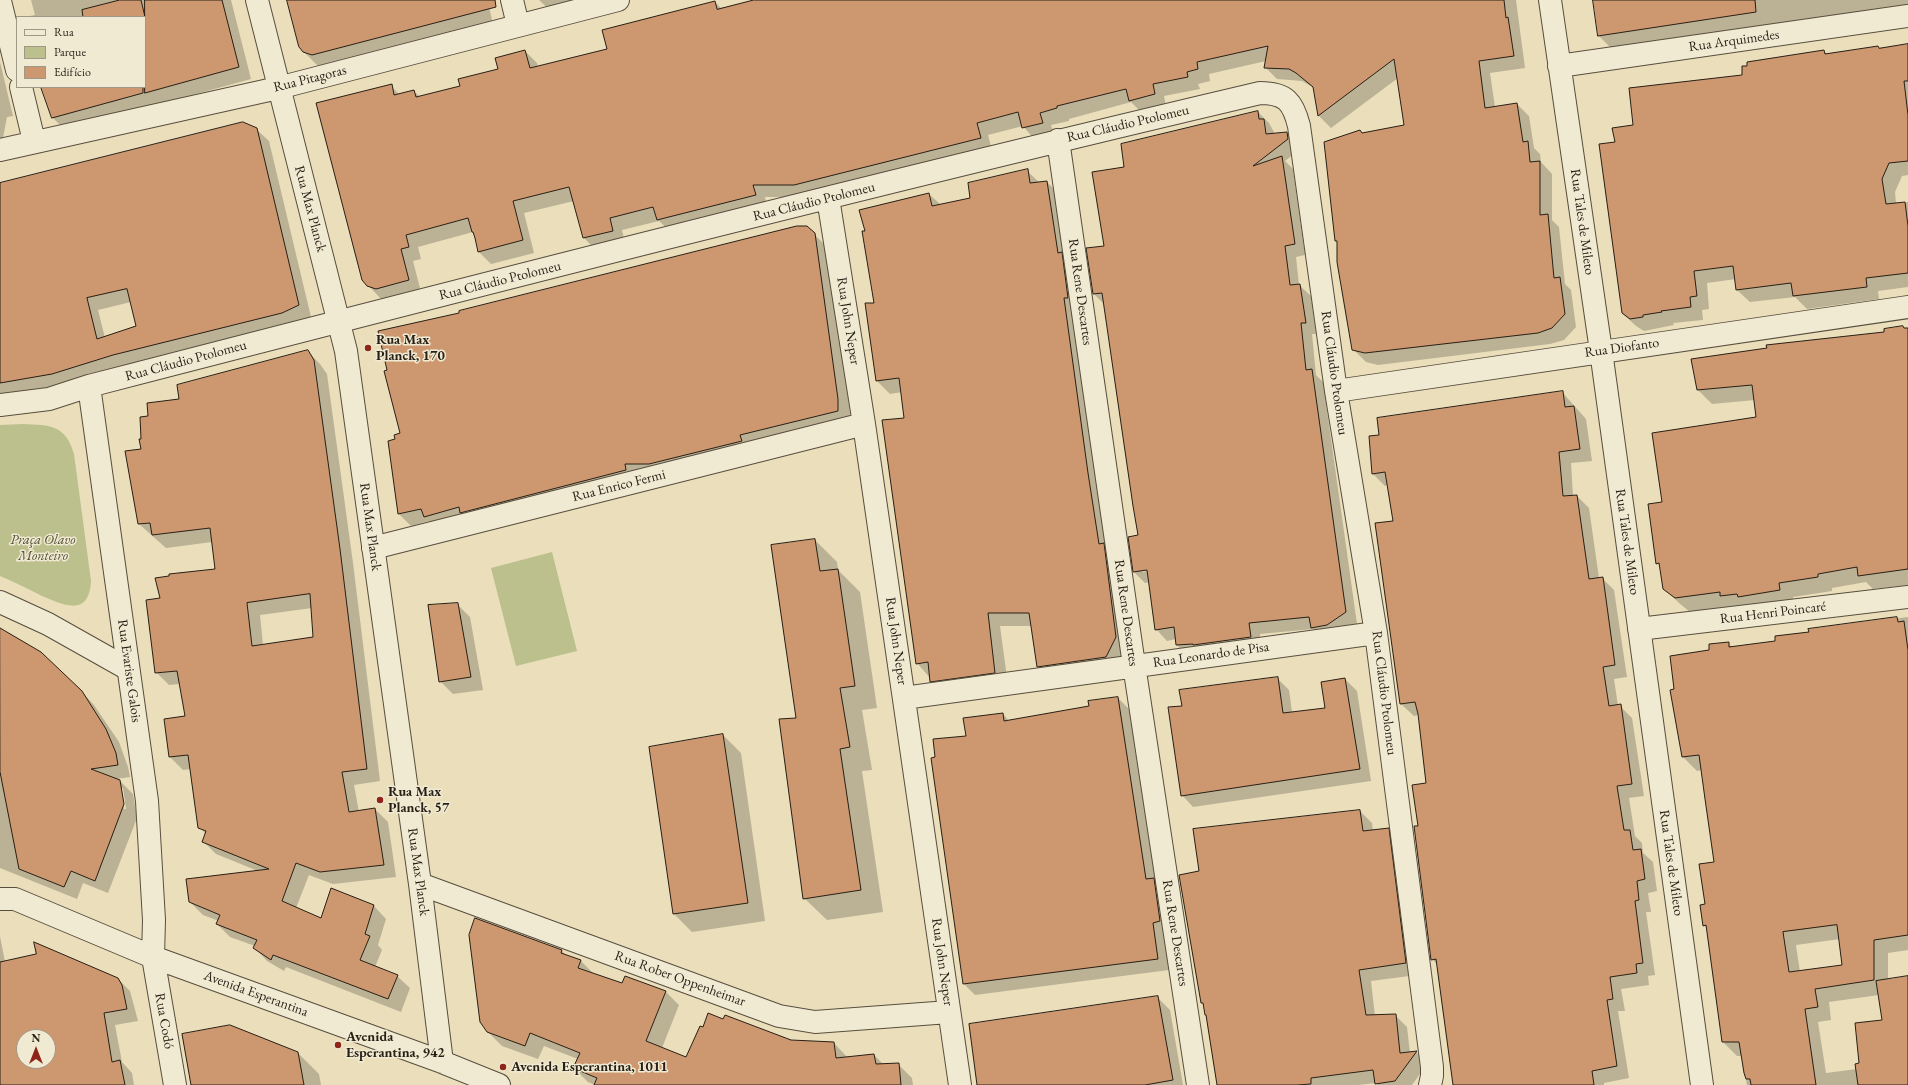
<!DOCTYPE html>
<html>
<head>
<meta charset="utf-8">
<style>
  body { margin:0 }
  #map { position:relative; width:1908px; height:1085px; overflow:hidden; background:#eadebb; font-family:"EB Garamond",serif }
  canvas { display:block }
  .legend { position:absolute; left:16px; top:16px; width:130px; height:72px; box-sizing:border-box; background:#f1ead3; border:1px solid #a09887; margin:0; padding:5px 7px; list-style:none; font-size:12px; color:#271e14 }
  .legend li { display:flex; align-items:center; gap:8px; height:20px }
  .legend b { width:20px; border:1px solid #a09887 }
  .north { position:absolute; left:16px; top:1029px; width:40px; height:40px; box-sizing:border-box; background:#f1ead3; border:1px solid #a09887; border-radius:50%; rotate:0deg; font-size:11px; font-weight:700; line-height:16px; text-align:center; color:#271e14 }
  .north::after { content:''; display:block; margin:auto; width:14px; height:18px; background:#8f2418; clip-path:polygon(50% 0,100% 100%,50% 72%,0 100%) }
</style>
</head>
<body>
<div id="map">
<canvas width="1908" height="1085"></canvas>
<ul class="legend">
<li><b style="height:5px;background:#f1ead3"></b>Rua</li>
<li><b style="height:11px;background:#bcc08c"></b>Parque</li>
<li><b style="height:11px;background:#cd9870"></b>Edifício</li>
</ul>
<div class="north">N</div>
</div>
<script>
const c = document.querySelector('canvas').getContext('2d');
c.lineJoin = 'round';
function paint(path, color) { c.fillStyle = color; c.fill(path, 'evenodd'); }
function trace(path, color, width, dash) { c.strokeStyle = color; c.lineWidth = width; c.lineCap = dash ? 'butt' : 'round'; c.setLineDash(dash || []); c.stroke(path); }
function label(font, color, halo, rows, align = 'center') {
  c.font = font + ' "EB Garamond",serif'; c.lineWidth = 3; c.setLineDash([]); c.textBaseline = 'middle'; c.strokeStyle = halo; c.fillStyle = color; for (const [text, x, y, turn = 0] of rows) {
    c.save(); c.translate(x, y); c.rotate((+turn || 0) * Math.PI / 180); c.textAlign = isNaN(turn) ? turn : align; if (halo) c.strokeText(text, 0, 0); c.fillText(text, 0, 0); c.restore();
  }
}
const green = new Path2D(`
  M 23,424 C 50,425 66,425 74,454 L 91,581 C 89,618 63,605 40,595 C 27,588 14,582 0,576 L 0,425 Z
  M 552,552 L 577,651 L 516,666 L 491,568 Z`);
const shadow = new Path2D(`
  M 31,0 L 231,0 L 251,79 L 65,130 L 53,118 L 42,87 L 145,87 L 145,17 L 25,17 L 35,15 Z
  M 289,0 L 482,0 L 489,6 L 493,25 L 330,68 L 317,65 L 303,51 Z
  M 539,0 L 605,0 L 553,13 Z
  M 758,0 L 1516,0 L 1525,68 L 1490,73 L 1495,107 L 1517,104 L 1529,116 L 1534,148 L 1540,154 L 1541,162 L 1552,174 L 1552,220 L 1559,227 L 1565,284 L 1571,290 L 1576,327 L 1564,340 L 1550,344 L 1378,365 L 1366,362 L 1353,349 L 1360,131 L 1363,134 L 1405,126 L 1398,78 L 1331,128 L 1319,116 L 1314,88 L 1302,81 L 1277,79 L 1265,67 L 1266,61 L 1209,74 L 1210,81 L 1198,84 L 1200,89 L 1164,96 L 1166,106 L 1142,113 L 1131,102 L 1069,119 L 1069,121 L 1051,125 L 1054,135 L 1035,140 L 1023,126 L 988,135 L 992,150 L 807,197 L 765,197 L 767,207 L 670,231 L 659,221 L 622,230 L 625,243 L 596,250 L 584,238 L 574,201 L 524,213 L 534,253 L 491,264 L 479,252 L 473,232 L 418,247 L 421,259 L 413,261 L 421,292 L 389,300 L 380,298 L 368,285 L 391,86 L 400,95 L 414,91 L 420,97 L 461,87 L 499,70 L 525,51 L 537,63 L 538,67 L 608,49 L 715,2 L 722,9 Z
  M 1602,0 L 1908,0 L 1908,7 L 1611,48 L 1599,36 Z
  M 1908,45 L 1908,175 L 1902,176 L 1895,192 L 1896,204 L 1908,202 L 1908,287 L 1878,291 L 1879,299 L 1807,309 L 1795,297 L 1750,302 L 1737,290 L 1736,279 L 1707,283 L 1709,309 L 1702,310 L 1703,320 L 1673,323 L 1674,325 L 1644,331 L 1636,326 L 1622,313 L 1616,143 L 1634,126 L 1744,76 L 1824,51 L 1827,54 L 1878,47 L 1880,48 Z
  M 0,62 L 13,116 L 7,117 L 3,138 L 5,146 L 0,147 Z
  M 1258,112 L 1269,123 L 1275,134 L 1287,133 L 1298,144 L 1299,150 L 1285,161 L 1293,169 L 1305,255 L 1296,257 L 1299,285 L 1311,296 L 1316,334 L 1312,334 L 1316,375 L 1323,382 L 1357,624 L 1339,636 L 1323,639 L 1313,629 L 1260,634 L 1261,648 L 1188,656 L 1177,645 L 1176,639 L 1167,641 L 1156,629 L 1150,582 L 1145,583 L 1134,572 L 1139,535 L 1105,305 L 1094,294 L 1126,168 ZM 1142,570 L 1152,570 L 1142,572 Z
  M 256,129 L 269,141 L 311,317 L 294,325 L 64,385 L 0,396 L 0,184 ZM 131,302 L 137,327 L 105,338 L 98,310 Z
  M 1027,171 L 1040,183 L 1047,182 L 1060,195 L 1128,651 L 1118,669 L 1051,680 L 1038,667 L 1032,626 L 1000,626 L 1008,685 L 944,694 L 917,663 L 905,419 L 902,392 L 890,394 L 877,381 L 875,304 L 866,232 L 929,194 L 941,205 L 971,199 Z
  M 814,234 L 826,246 L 850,412 L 849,423 L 436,528 L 429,521 L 411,526 L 399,514 L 389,441 L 396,440 Z
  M 1908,329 L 1908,585 L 1873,589 L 1866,582 L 1832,588 L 1832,591 L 1793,597 L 1794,604 L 1736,610 L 1732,606 L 1690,612 L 1679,603 L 1664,588 L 1661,567 L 1657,563 L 1663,503 L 1757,418 L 1755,400 L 1712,404 L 1698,390 L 1692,360 Z
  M 307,351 L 320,364 L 327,374 L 353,563 L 380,781 L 354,785 L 359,812 L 375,809 L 388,822 L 396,877 L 333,884 L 309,875 L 296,908 L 321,919 L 374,906 L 386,919 L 378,945 L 382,950 L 375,967 L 397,976 L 410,988 L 401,1012 L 286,967 L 284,971 L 267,961 L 255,948 L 255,946 L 230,937 L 217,924 L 219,921 L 203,915 L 190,902 L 258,871 L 216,854 L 203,841 L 206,834 L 199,827 L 191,769 L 183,770 L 170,757 L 165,720 L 186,717 L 180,684 L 169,685 L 156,672 L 161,599 L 216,570 L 212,542 L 166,548 L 139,524 L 143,440 L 149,417 L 180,400 ZM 312,608 L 314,638 L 263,645 L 260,615 Z
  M 1562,392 L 1586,419 L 1592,461 L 1571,463 L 1573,496 L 1577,496 L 1589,508 L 1599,578 L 1602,578 L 1614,590 L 1627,677 L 1614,679 L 1618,706 L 1620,706 L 1632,718 L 1644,796 L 1629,798 L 1635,836 L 1642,843 L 1643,853 L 1653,862 L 1657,891 L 1648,893 L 1651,912 L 1646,912 L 1655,975 L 1648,976 L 1649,985 L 1621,989 L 1625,1011 L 1618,1011 L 1629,1078 L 1604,1083 L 1604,1085 L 1455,1085 L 1438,965 L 1432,959 L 1419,827 L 1427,784 L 1419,715 L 1414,716 L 1401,704 L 1394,522 L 1388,485 L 1385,486 L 1373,474 L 1380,436 Z
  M 815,540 L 837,562 L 838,570 L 860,592 L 877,708 L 862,710 L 872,770 L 862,771 L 883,912 L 827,920 L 804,898 L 797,719 Z
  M 457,604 L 470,617 L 483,690 L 453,694 L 440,681 Z
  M 1908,617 L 1908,950 L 1888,953 L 1888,980 L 1908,977 L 1908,1085 L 1747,1085 L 1742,1056 L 1737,1056 L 1723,1042 L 1707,929 L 1704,925 L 1715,863 L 1702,770 L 1697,771 L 1683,757 L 1671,691 L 1675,690 L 1711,650 L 1728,643 L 1733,648 L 1777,642 L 1850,624 ZM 1840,939 L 1844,966 L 1800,972 L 1796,945 ZM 1879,995 L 1883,1021 L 1860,1064 L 1857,1069 L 1826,1073 L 1818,1022 L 1831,1020 L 1829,1002 Z
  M 0,629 L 81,691 L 94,705 L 119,742 L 128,767 L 130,777 L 116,779 L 120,781 L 133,794 L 137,818 L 108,893 L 83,883 L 77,899 L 0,868 ZM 121,788 L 123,788 L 126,809 L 124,809 Z
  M 1277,678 L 1289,690 L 1292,712 L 1326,709 L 1345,679 L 1357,691 L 1371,781 L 1193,807 L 1182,795 L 1183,707 Z
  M 1118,698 L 1129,709 L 1169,970 L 975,995 L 964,984 L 932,759 L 936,758 L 1003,714 L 1009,721 L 1090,707 Z
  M 723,735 L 741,753 L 765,921 L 692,932 L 674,914 L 650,747 Z
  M 1360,811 L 1372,823 L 1373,831 L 1388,829 L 1400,841 L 1417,975 L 1371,981 L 1375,1016 L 1395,1015 L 1407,1027 L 1410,1053 L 1416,1052 L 1428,1063 L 1412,1085 L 1378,1085 L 1376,1083 L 1358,1085 L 1219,1085 L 1204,1005 L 1202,1002 L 1200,872 Z
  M 476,919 L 562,951 L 568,957 L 581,961 L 594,974 L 622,984 L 665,991 L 679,1005 L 662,1048 L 687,1058 L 703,1028 L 723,1021 L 790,1041 L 834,1043 L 848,1058 L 874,1055 L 884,1065 L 898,1064 L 912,1078 L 913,1085 L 595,1085 L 588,1082 L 574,1068 L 578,1059 L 544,1046 L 538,1059 L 502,1046 L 488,1032 Z
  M 0,936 L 5,962 L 118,979 L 130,991 L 138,1021 L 115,1025 L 122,1062 L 132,1073 L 134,1085 L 0,1085 ZM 24,1037 L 48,1037 L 48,1061 L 24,1061 Z
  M 1157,997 L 1170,1010 L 1183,1085 L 978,1085 Z
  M 298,1053 L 319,1074 L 321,1085 L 192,1085 Z`);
const building = new Path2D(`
  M 120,0 L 141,0 L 145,17 L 83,17 L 82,10 Z
  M 145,0 L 222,0 L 239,67 L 145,93 Z
  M 287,0 L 495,0 L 496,7 L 312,55 L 303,52 L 299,47 Z
  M 754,0 L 1504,0 L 1506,18 L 1508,17 L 1514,56 L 1479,61 L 1485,108 L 1517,103 L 1523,142 L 1528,141 L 1530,162 L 1540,161 L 1540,215 L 1548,214 L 1554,278 L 1560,277 L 1565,314 L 1552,328 L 1538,333 L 1365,353 L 1352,350 L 1337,262 L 1337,241 L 1335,241 L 1324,142 L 1360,130 L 1362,133 L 1404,125 L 1394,59 L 1318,116 L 1313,87 L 1296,73 L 1289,69 L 1264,68 L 1268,46 L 1197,62 L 1198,69 L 1187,72 L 1188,77 L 1153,84 L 1155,94 L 1129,101 L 1126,89 L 1057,106 L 1057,108 L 1040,113 L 1043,123 L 1022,128 L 1018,112 L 977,123 L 981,138 L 794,185 L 753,185 L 756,195 L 657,220 L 653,207 L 610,218 L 613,231 L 583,238 L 569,187 L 513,201 L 523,240 L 478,252 L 475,238 L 473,232 L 472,232 L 468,218 L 406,235 L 409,247 L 401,249 L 409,280 L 376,289 L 367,286 L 362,280 L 316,103 L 392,84 L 394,95 L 414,90 L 416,97 L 460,86 L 458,79 L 498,69 L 495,58 L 525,50 L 530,68 L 607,49 L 602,30 L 715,1 L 717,9 Z
  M 1593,0 L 1755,0 L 1756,12 L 1598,36 Z
  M 1908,44 L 1908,81 L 1904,81 L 1908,115 L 1908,161 L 1889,163 L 1882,179 L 1886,204 L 1905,202 L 1908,226 L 1908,273 L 1866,278 L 1867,287 L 1793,296 L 1791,283 L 1736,290 L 1733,266 L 1694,271 L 1697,296 L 1690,297 L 1691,307 L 1661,311 L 1662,312 L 1643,315 L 1643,317 L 1630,319 L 1622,313 L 1599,144 L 1615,142 L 1612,128 L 1633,125 L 1629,88 L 1742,75 L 1742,66 L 1747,66 L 1747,62 L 1824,50 L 1825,54 L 1878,46 L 1879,48 Z
  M 41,87 L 143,87 L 143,93 L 52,118 Z
  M 1258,111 L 1259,119 L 1264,119 L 1266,134 L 1287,132 L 1288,139 L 1253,166 L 1282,156 L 1295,244 L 1285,246 L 1290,285 L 1300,284 L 1306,323 L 1301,323 L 1306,370 L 1312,369 L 1346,612 L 1327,625 L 1311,628 L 1309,617 L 1249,623 L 1251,637 L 1193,645 L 1193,644 L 1176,645 L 1174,627 L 1155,630 L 1147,570 L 1133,572 L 1128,537 L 1138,535 L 1133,506 L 1102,293 L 1093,294 L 1086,248 L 1104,246 L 1092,172 L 1124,167 L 1121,144 Z
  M 243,122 L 257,128 L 299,305 L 282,313 L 113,355 L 52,374 L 0,383 L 0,183 ZM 127,289 L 136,326 L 97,339 L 87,298 Z
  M 1028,169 L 1030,183 L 1047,181 L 1058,253 L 1062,252 L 1068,298 L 1064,298 L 1088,473 L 1099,544 L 1104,543 L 1116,637 L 1106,657 L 1037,667 L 1029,613 L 988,613 L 995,673 L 930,682 L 928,662 L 916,664 L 882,420 L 904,418 L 899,378 L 876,381 L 865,303 L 874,303 L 862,231 L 865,231 L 859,210 L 929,193 L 932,206 L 970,198 L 968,183 Z
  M 797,226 L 807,226 L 815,233 L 838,399 L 838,411 L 740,435 L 742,441 L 649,464 L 625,464 L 626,470 L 460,513 L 459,507 L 424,517 L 421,509 L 398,514 L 388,441 L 395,439 L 394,435 L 400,433 L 384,371 L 387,370 L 378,331 L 459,313 L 459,311 Z
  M 1903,326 L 1904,328 L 1908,328 L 1908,569 L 1858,576 L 1857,567 L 1818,574 L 1818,577 L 1779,583 L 1780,590 L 1738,597 L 1737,594 L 1720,596 L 1720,592 L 1675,598 L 1663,589 L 1659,563 L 1656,564 L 1648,504 L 1662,502 L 1652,433 L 1756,417 L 1752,385 L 1697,390 L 1691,359 L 1767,348 L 1766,345 L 1884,332 L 1884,329 Z
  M 308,350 L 314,360 L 340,549 L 367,769 L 342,772 L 349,812 L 375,808 L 384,865 L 320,872 L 296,863 L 282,901 L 321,918 L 331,888 L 374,905 L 365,934 L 370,936 L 360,960 L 398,975 L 388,999 L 273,955 L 271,960 L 253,948 L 257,940 L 216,924 L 220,915 L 189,902 L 186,879 L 269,869 L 202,842 L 206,831 L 198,828 L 188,755 L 169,757 L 164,719 L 185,716 L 177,671 L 155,673 L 146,600 L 160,598 L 155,578 L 169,576 L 169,574 L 215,569 L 210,528 L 152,535 L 150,523 L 138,524 L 125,451 L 141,449 L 139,439 L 141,439 L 140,417 L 148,416 L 147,403 L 179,399 L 177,385 ZM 310,594 L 313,637 L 252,646 L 247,603 Z
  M 1563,391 L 1565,407 L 1574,406 L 1580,449 L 1559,452 L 1563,496 L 1577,495 L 1589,579 L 1603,577 L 1615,665 L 1603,667 L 1609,706 L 1621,704 L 1632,784 L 1617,786 L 1624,830 L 1630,830 L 1633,850 L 1641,849 L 1645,879 L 1637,881 L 1639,900 L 1635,901 L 1643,963 L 1636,964 L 1637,973 L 1610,977 L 1613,999 L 1607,1000 L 1617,1066 L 1592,1071 L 1594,1085 L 1453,1085 L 1436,959 L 1431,960 L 1414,826 L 1418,826 L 1412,785 L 1426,783 L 1418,714 L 1415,702 L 1400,704 L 1375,523 L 1393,521 L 1385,472 L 1372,474 L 1369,436 L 1379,435 L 1377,418 Z
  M 815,539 L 820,571 L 838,569 L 855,686 L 840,688 L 850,747 L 840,749 L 861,890 L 803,899 L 779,719 L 796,718 L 771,545 Z
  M 458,603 L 471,677 L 439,682 L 428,605 Z
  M 1897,617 L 1898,622 L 1904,621 L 1908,650 L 1908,935 L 1874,940 L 1874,980 L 1815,989 L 1818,1007 L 1805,1009 L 1816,1085 L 1751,1085 L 1750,1079 L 1746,1079 L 1744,1073 L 1739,1042 L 1722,1042 L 1706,925 L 1703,926 L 1700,905 L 1705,904 L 1699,864 L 1714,862 L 1705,799 L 1699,755 L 1682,757 L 1670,690 L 1674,689 L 1670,656 L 1709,650 L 1709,644 L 1729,642 L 1729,647 L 1775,641 L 1775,636 L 1809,632 L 1808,629 ZM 1837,925 L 1842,965 L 1789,972 L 1783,932 Z
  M 0,628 L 41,652 L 82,691 L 106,729 L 116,753 L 118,765 L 91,769 L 120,780 L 124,804 L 95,881 L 71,871 L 64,887 L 19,869 L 0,772 Z
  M 1278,677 L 1283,713 L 1325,708 L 1321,682 L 1345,678 L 1360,769 L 1181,796 L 1168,707 L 1182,706 L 1179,690 Z
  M 1118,697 L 1146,879 L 1154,878 L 1160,921 L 1153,923 L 1158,959 L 963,984 L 931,758 L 935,757 L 933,739 L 966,736 L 963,718 L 1003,713 L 1004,721 L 1089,706 L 1088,701 Z
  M 723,734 L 748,903 L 673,914 L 649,747 Z
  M 1360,810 L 1363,831 L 1389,828 L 1406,963 L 1359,970 L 1366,1015 L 1396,1014 L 1400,1053 L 1417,1051 L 1395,1081 L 1375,1084 L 1373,1070 L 1311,1078 L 1311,1084 L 1297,1085 L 1217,1085 L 1206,1015 L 1205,1015 L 1203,1003 L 1201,1003 L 1179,875 L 1199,871 L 1193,829 Z
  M 475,918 L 562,950 L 561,953 L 581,960 L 578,968 L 622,983 L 625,976 L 666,991 L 646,1041 L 686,1057 L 700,1026 L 703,1027 L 708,1013 L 723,1019 L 725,1015 L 791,1040 L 834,1042 L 836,1058 L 874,1054 L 876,1064 L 899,1063 L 901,1085 L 594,1085 L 597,1078 L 573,1068 L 580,1053 L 530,1033 L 525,1046 L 487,1032 L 480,1022 L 469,935 Z
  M 34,942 L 118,978 L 122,985 L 127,1009 L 104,1013 L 112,1062 L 120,1060 L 125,1085 L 0,1085 L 0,962 L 36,954 ZM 24,1037 L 48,1037 L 48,1061 L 24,1061 Z
  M 1908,976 L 1908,1085 L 1858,1085 L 1855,1064 L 1859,1063 L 1855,1023 L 1882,1020 L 1876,981 Z
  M 1158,996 L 1173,1080 L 1145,1085 L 977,1085 L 969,1024 Z
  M 230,1025 L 298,1052 L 304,1085 L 191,1085 L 182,1034 Z`);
const minor = new Path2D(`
  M 257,0 L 346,351 L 420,884 L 442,1062
  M 512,0 L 518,25
  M 1550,0 L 1601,351 L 1702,1085
  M 0,1 L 17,70
  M 1559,66 L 1908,16
  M 21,87 L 34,141
  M 1058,140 L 1134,665 L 1198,1085
  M 0,150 L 278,88 L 618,0
  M 828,198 L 864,424 L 960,1085
  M 89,386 L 147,801 L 154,920 L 153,957 L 175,1085
  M 1336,391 L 1908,307
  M 0,405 L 49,399 L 89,386 C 479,285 869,185 1260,93 C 1286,93 1293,102 1299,126 L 1336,391 L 1376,633 L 1432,1067 L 1432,1076 L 1430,1085
  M 373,548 L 864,424
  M 0,602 L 48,624 L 128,669
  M 1639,629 L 1908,597
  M 904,698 L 1376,633
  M 420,884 L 779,1016 L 815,1022 L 949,1012
  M 0,899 L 15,899 L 153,957 L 442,1062 L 499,1085`);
const markers = [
  [368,348,4,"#8f2418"],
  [380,800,4,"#8f2418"],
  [338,1045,4,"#8f2418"],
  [503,1067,4,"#8f2418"]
];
const streetNames = [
  ["Rua Arquimedes",1734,41,-8],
  ["Rua Pitagoras",310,79,-14],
  ["Rua Cláudio Ptolomeu",1128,124,-13],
  ["Rua Cláudio Ptolomeu",814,202,-14],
  ["Rua Max Planck",310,209,75],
  ["Rua Tales de Mileto",1582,222,82],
  ["Rua Cláudio Ptolomeu",500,281,-14],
  ["Rua Rene Descartes",1080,292,82],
  ["Rua John Neper",848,321,81],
  ["Rua Diofanto",1622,348,-8],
  ["Rua Cláudio Ptolomeu",186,361,-15],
  ["Rua Cláudio Ptolomeu",1334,373,82],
  ["Rua Enrico Fermi",619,486,-14],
  ["Rua Max Planck",370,527,82],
  ["Rua Tales de Mileto",1627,542,82],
  ["Rua Rene Descartes",1126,613,82],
  ["Rua Henri Poincaré",1773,613,-7],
  ["Rua John Neper",896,641,82],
  ["Rua Leonardo de Pisa",1211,655,-8],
  ["Rua Evariste Galois",129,671,82],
  ["Rua Cláudio Ptolomeu",1384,693,83],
  ["Rua Tales de Mileto",1671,863,82],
  ["Rua Max Planck",418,872,82],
  ["Rua Rene Descartes",1175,933,81],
  ["Rua John Neper",942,962,82],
  ["Rua Rober Oppenheimar",680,979,20],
  ["Avenida Esperantina",256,994,20],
  ["Rua Codó",164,1021,80]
];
const poiNames = [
  ["Rua Max",376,340],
  ["Planck, 170",376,356],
  ["Rua Max",388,792],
  ["Planck, 57",388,808],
  ["Avenida",346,1037],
  ["Esperantina, 942",346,1053],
  ["Avenida Esperantina, 1011",511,1067]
];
const parkNames = [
  ["Praça Olavo",43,540],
  ["Monteiro",43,556]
];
paint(green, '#bcc08c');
paint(shadow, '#0003');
paint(building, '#cd9870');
trace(building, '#271e14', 1);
trace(minor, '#584e3e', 24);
trace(minor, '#f1ead3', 22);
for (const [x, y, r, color] of markers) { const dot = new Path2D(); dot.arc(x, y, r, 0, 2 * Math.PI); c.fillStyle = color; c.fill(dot); trace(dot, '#f1ead3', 1.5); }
label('14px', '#271e14', '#f1ead3', streetNames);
label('bold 14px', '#271e14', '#f1ead3', poiNames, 'left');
label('italic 14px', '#544f38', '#f1ead3', parkNames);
</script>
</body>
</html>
